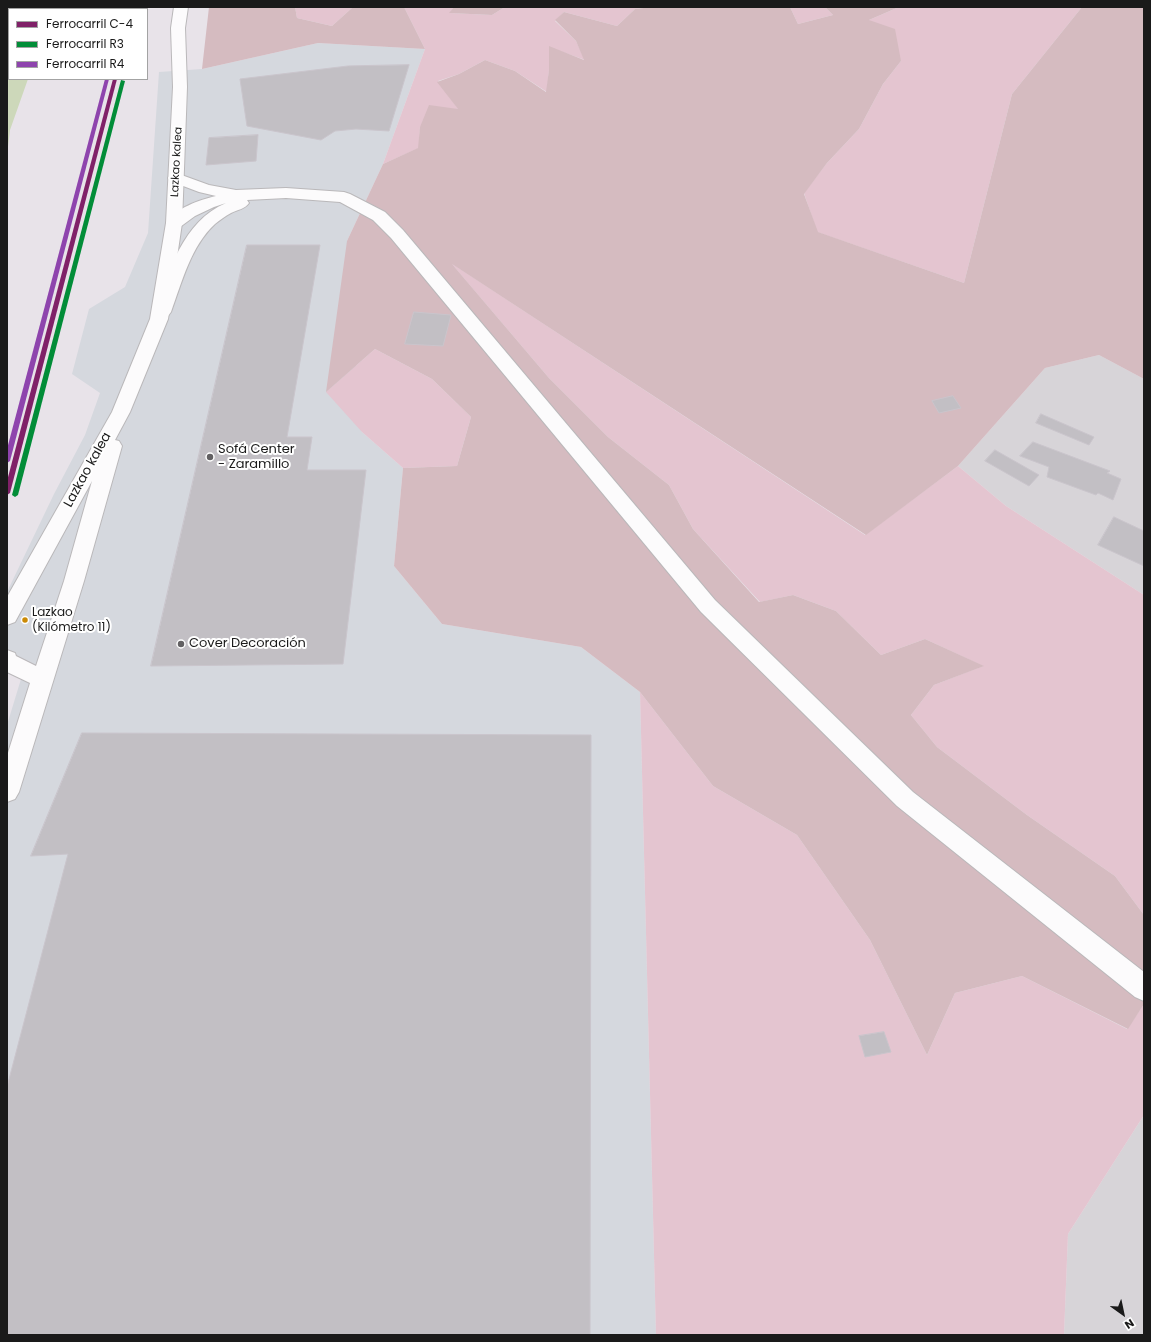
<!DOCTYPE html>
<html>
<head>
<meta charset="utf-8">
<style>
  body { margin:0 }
  #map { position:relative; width:1151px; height:1342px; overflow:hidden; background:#e8e3e9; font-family:Poppins,sans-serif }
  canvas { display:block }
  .frame { position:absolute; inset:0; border:8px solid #1a1a1a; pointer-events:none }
  .legend { position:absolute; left:8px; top:8px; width:140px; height:72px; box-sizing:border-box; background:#fff; border:1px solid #a3a3a3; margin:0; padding:5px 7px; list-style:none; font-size:12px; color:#1a1a1a }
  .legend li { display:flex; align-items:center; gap:8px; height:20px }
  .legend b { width:20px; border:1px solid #a3a3a3 }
  .north { position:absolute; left:1103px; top:1294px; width:40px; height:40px; -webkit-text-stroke:3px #fff; paint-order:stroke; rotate:147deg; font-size:11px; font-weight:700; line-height:16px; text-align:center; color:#1a1a1a }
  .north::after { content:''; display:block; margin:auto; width:14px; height:18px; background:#1a1a1a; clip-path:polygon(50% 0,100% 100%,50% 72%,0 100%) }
</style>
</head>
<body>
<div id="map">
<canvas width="1151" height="1342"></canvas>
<div class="frame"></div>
<ul class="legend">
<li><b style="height:5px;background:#802168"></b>Ferrocarril C-4</li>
<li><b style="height:5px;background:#028d38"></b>Ferrocarril R3</li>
<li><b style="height:5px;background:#8e44ad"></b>Ferrocarril R4</li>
</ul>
<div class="north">N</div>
</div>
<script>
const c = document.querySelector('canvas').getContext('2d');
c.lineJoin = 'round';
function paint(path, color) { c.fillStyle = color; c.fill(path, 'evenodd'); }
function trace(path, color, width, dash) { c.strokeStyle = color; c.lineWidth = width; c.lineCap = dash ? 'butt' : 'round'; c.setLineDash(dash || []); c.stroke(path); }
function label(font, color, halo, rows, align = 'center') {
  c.font = font + ' Poppins,sans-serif'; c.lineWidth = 4; c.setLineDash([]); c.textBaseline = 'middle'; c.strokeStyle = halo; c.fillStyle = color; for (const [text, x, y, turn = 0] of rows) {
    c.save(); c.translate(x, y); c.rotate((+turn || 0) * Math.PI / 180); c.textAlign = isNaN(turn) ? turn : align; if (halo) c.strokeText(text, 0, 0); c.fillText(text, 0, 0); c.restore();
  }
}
const residential = new Path2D(`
  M 1099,355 L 1144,379 L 1144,595 L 1006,506 L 958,466 L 1045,368 Z
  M 1144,1115 L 1144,1335 L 1064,1335 L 1068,1234 Z`);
const industrial = new Path2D(`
  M 318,43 L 425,49 L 383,164 L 347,241 L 362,432 L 403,468 L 394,566 L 442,624 L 581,647 L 640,692 L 656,1335 L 7,1335 L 7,725 L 21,679 L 7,670 L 7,592 L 54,494 L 85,435 L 100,393 L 72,374 L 89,309 L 125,287 L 148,233 L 159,72 L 202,69 Z`);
const grass = new Path2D(`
  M 295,7 L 353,7 L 332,26 L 297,18 Z
  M 404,7 L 454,7 L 450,13 L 492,15 L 505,7 L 652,7 L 635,9 L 617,26 L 564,12 L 555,21 L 576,41 L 585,60 L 549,47 L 549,70 L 547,92 L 515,71 L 485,60 L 459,74 L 438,81 L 459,110 L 420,127 L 419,148 L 383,164 L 425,49 Z
  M 790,7 L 825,7 L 833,15 L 798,24 Z
  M 899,7 L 1082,7 L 1012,94 L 964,283 L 817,232 L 804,193 L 827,163 L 859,129 L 883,84 L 901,61 L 869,20 Z
  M 451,263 L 865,535 L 958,466 L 1006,506 L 1144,595 L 1144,915 L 1115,876 L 1027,815 L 937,747 L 911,715 L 934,685 L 983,666 L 925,639 L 881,655 L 836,611 L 793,595 L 760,602 L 693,529 L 669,485 L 608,437 L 549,378 Z
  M 375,349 L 432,379 L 471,417 L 457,466 L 403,468 L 362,432 L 326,392 Z
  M 640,692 L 713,786 L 797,835 L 870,940 L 927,1055 L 955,993 L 1022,976 L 1127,1029 L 1144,1004 L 1144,1115 L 1068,1234 L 1064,1335 L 656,1335 Z`);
const forest = new Path2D(`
  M 209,7 L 295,7 L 297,18 L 332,26 L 353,7 L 404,7 L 425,49 L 318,43 L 202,69 Z
  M 454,7 L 505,7 L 492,15 L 449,13 Z
  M 652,7 L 790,7 L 798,24 L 833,15 L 825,7 L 899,7 L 869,20 L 895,29 L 901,61 L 883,84 L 859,129 L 827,163 L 804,194 L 818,232 L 964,283 L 1012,94 L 1082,7 L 1144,7 L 1144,379 L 1099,355 L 1045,368 L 958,466 L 866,535 L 452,264 L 549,378 L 608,437 L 669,485 L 693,529 L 759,602 L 793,595 L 836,611 L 881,655 L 925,639 L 984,666 L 934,685 L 911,715 L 937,747 L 1027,815 L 1115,876 L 1144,915 L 1144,1004 L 1128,1029 L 1022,976 L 955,993 L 927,1055 L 870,940 L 797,835 L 713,786 L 640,692 L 581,647 L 442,624 L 394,566 L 403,468 L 457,466 L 471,417 L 432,379 L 375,349 L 326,392 L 347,241 L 383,164 L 418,148 L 420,127 L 429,105 L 458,109 L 437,82 L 459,74 L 485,60 L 515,71 L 546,92 L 549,70 L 549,46 L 584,60 L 576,41 L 555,20 L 564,12 L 617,26 L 635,9 Z`);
const water = new Path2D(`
  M 7,7 L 11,7 L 12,9 L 9,9 L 9,79 L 28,79 L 10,130 L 7,155 Z`);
const building = new Path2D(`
  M 409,65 L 389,131 L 356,129 L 335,131 L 321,140 L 247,126 L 240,79 L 348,66 Z
  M 258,135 L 256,161 L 206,165 L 209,138 Z
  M 247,245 L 320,245 L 287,437 L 312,437 L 307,470 L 366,470 L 343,664 L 151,666 Z
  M 414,312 L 451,315 L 443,346 L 405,344 Z
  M 953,396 L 961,408 L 939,413 L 932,401 Z
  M 1041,414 L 1094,437 L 1089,445 L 1036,423 Z
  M 1033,442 L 1110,471 L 1107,473 L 1121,479 L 1113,500 L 1098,493 L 1096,495 L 1047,477 L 1049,467 L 1020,456 Z
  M 995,450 L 1039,475 L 1029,486 L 985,461 Z
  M 1114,517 L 1144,531 L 1144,566 L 1098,545 Z
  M 82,733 L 591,735 L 590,1335 L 7,1335 L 7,1087 L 68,854 L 31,856 Z
  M 884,1032 L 891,1052 L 865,1057 L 859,1036 Z`);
const minor = new Path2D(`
  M 176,173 L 209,185 L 236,190 L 286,188 L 344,192 L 350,194 L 385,212 L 403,230 L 715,600 L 913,792 L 1144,972 L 1144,1001 L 1135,997 L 897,806 L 701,612 L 391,238 L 373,220 L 340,202 L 286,198 L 247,200 L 249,203 C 245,209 237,210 231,213 C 225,216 220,220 215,224 C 191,246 182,282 171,312 L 168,316 L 162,318 L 156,316 L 153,312 C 169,272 183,221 226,203 L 214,207 L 195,216 L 180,227 L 174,228 L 168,227 L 166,223 C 176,208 199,200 216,196 L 199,192 L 170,181 L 168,178 L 170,175 Z`);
const tertiary = new Path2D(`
  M 174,7 L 188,7 L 185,28 L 187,87 L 182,223 L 168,319 L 130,412 L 115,440 L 119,441 L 122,446 L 84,581 L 19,792 L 15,799 L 7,802 L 7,756 L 30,683 L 7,672 L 7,650 L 15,653 L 16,656 L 36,666 L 64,581 L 92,481 L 15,622 L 7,625 L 7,597 L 112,412 L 150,319 L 166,223 L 173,87 L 171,28 Z`);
const rail1 = new Path2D(`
  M 113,79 L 117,79 L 10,493 L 7,495 L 7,481 Z`);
const rail2 = new Path2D(`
  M 121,80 L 125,81 L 18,495 L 15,497 L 12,495 Z`);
const rail3 = new Path2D(`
  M 105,79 L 109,79 L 10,461 L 7,463 L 7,449 Z`);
const markers = [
  [210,457,4,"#626062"],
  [25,620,3.5,"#cb8a05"],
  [181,644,4,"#626062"]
];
const farStreetnames = [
  ["Lazkao kalea",177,162,-87]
];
const busNames = [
  ["Lazkao",32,613],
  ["(Kilómetro 11)",32,628]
];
const poiNames = [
  ["Sofá Center",218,450],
  ["- Zaramillo",218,465],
  ["Cover Decoración",189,644]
];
const streetNames = [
  ["Lazkao kalea",88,470,-61]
];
paint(residential, '#d7d4d8');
paint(industrial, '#d5d8de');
paint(grass, '#e4c5d0');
paint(forest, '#d5bbc0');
paint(water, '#cdd8ba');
paint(building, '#c2bfc4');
trace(building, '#cac5cc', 1);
trace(minor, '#bab8ba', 2);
trace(tertiary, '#bab8ba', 2);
paint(minor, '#fcfbfc');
paint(tertiary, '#fcfbfc');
paint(rail1, '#802168');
paint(rail2, '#028d38');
paint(rail3, '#8e44ad');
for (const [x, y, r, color] of markers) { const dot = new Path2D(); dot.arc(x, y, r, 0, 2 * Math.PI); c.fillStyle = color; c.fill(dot); trace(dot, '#fff', 1.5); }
label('11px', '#1a1a1a', '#fff', farStreetnames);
label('12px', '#1a1a1a', '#fff', busNames, 'left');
label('13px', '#1a1a1a', '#fff', poiNames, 'left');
label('13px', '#1a1a1a', '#fff', streetNames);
</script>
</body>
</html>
